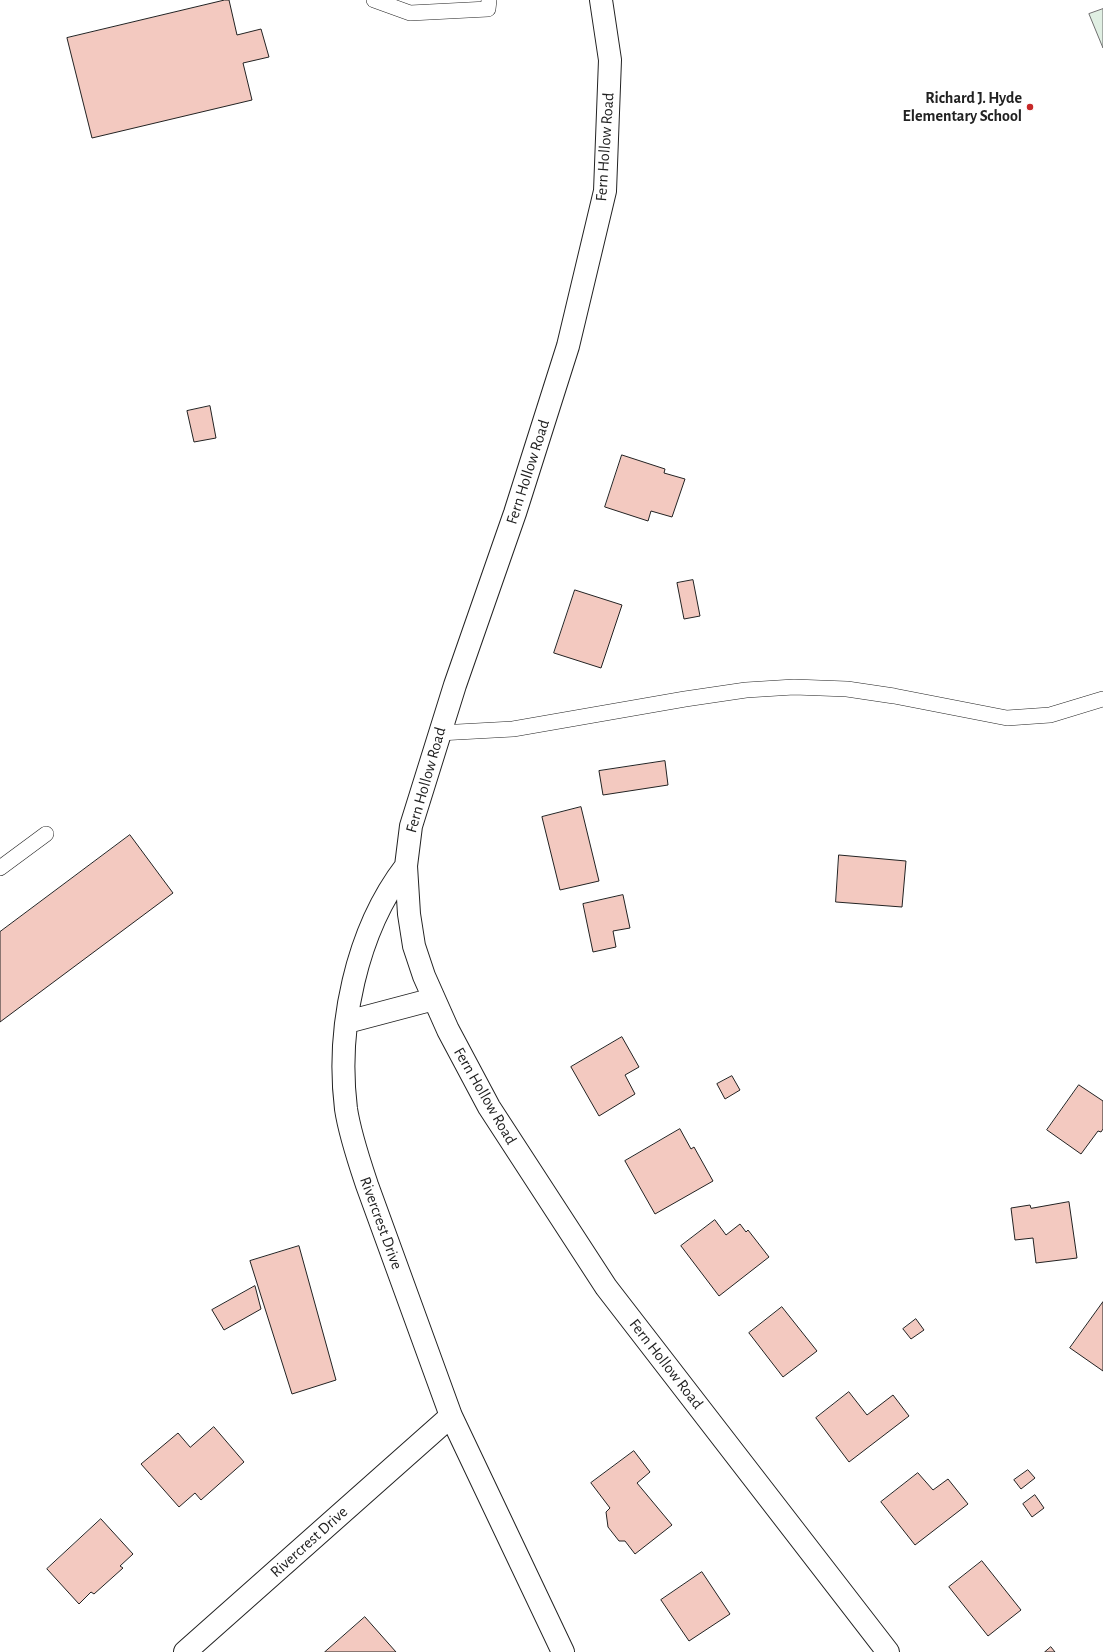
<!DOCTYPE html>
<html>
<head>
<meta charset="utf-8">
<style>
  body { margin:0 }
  canvas { display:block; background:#fff }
</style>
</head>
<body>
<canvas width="1103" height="1652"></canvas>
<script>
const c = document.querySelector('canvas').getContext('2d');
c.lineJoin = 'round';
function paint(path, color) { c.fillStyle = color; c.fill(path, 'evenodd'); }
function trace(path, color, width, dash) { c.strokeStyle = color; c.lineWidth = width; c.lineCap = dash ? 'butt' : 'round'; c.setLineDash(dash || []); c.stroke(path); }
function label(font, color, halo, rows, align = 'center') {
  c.font = font + ' "Alegreya Sans",sans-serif'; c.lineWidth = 3; c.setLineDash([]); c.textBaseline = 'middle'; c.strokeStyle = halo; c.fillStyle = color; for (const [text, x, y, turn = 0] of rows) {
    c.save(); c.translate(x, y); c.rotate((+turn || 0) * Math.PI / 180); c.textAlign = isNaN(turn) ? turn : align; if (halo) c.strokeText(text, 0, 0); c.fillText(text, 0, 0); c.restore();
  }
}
const green = new Path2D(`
  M 1103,9 L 1103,48 L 1089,14 Z`);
const building = new Path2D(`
  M 225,0 L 229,0 L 237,35 L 261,29 L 269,57 L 243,63 L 252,100 L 92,138 L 67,38 Z
  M 210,406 L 216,438 L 194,442 L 187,411 Z
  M 622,455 L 665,469 L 664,473 L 685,479 L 672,517 L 651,511 L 648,521 L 605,507 Z
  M 693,580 L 700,616 L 684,619 L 677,583 Z
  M 575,590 L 622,605 L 601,668 L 554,653 Z
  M 665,761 L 668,785 L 603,795 L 599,771 Z
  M 581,807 L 599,881 L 560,890 L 542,817 Z
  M 130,835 L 173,893 L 0,1022 L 0,932 Z
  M 839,855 L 906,861 L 902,907 L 836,902 Z
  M 623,895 L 630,928 L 613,931 L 616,947 L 593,952 L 583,904 Z
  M 622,1037 L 639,1067 L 625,1075 L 635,1094 L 599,1116 L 571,1067 Z
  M 732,1076 L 740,1090 L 725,1099 L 717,1084 Z
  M 1079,1085 L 1103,1101 L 1103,1129 L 1101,1132 L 1098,1131 L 1081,1154 L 1047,1130 Z
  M 680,1129 L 691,1149 L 694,1147 L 713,1181 L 655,1214 L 625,1161 Z
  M 1069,1202 L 1077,1258 L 1036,1263 L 1033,1238 L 1015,1240 L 1011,1208 L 1030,1205 L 1031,1208 Z
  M 715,1220 L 726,1235 L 740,1224 L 746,1232 L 748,1230 L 769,1257 L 719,1296 L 681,1246 Z
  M 299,1246 L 336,1380 L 292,1394 L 250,1261 Z
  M 255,1286 L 261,1309 L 224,1330 L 212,1310 Z
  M 1103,1302 L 1103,1371 L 1070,1348 Z
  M 782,1307 L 817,1351 L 783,1377 L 749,1333 Z
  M 916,1319 L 924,1330 L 911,1339 L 903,1329 Z
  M 849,1392 L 867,1415 L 893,1395 L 909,1416 L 849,1462 L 816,1418 Z
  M 214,1427 L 244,1462 L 201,1500 L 195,1493 L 179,1507 L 141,1464 L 178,1433 L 190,1447 Z
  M 634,1451 L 650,1472 L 637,1483 L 672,1525 L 635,1554 L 625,1541 L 619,1541 L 608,1527 L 606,1512 L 610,1508 L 591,1483 Z
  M 1028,1470 L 1035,1478 L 1021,1489 L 1014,1480 Z
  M 918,1473 L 933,1490 L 948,1479 L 968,1504 L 915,1545 L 881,1502 Z
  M 1035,1495 L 1044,1508 L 1032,1517 L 1023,1504 Z
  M 101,1519 L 133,1554 L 120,1566 L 123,1568 L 94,1594 L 91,1592 L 79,1604 L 47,1569 Z
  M 982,1561 L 1021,1610 L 988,1636 L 949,1587 Z
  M 702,1572 L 730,1614 L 689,1641 L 661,1600 Z
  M 365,1617 L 396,1652 L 325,1652 Z
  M 1051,1647 L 1055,1652 L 1045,1652 Z`);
const lane = new Path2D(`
  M 374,0 L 410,13 L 488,9 L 489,0
  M 439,733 L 513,729 L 685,699 L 746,690 L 794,687 L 847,689 L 894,696 L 1007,718 L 1050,715 L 1103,699
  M 0,868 L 46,834`);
const street = new Path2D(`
  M 601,0 L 610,60 L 605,191 L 568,346 L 515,513 L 455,685 L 411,826 L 406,866 L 409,914 L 414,946 L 424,976 L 448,1030 L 489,1107 L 606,1287 L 888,1652
  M 406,866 C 356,931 336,1028 346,1109 C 350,1135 359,1161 367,1185 L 451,1416 L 563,1652
  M 347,1022 L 434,999
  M 185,1652 L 451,1416`);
const markers = [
  [1030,107,4,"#c62828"]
];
const poiNames = [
  ["Richard J. Hyde",1022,98],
  ["Elementary School",1022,116]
];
const streetNames = [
  ["Fern Hollow Road",605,147,-86],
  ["Fern Hollow Road",528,472,-72],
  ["Fern Hollow Road",426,780,-74],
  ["Fern Hollow Road",485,1096,60],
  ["Rivercrest Drive",381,1223,70],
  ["Fern Hollow Road",666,1364,52],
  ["Rivercrest Drive",309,1542,-42]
];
paint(green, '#e0efe3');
trace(green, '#6f6f6f', 1);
paint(building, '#f3c9c0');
trace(building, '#222', 1);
trace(lane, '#222', 16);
trace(street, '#222', 24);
trace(lane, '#fff', 15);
trace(street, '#fff', 22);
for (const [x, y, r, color] of markers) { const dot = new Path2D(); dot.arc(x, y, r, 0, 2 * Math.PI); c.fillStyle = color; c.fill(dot); trace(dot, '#fff', 1.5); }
label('bold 16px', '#222', '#fff', poiNames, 'right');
label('16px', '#222', '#fff', streetNames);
</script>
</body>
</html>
